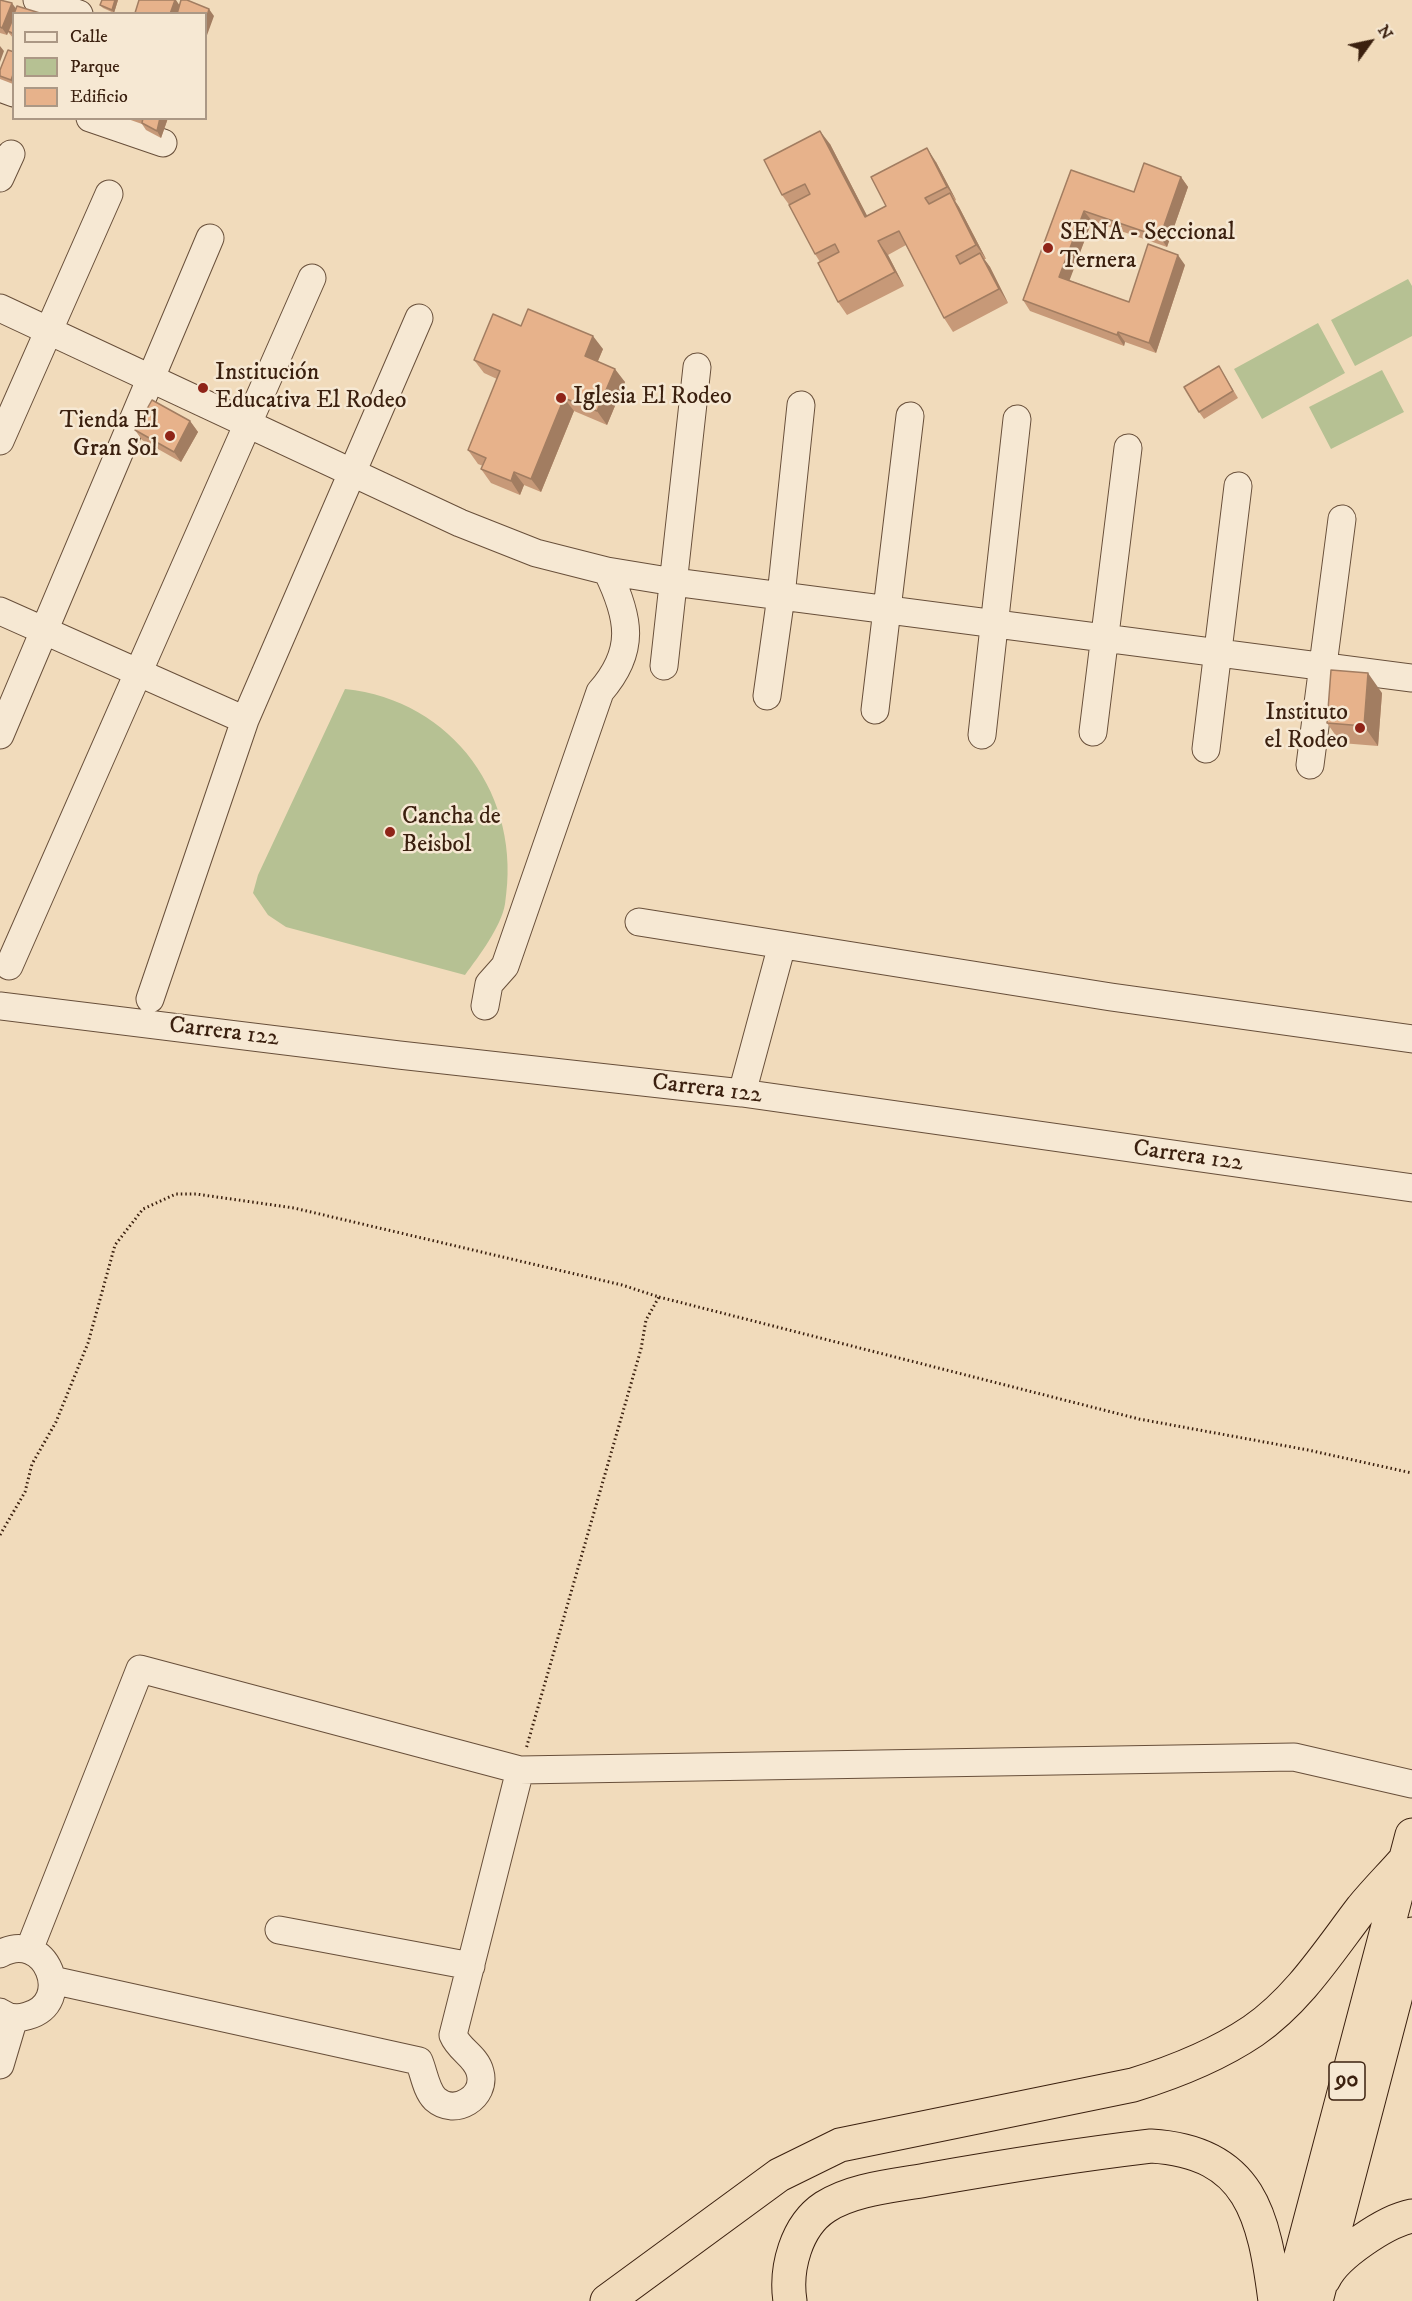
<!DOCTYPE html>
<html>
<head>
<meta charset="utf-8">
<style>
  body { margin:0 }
  #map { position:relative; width:1412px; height:2301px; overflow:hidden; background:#f1dbbb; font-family:"IM FELL DW Pica",serif }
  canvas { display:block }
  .legend { position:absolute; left:12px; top:12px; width:195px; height:108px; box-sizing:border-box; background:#f6e8d3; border:2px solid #ab9885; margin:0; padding:8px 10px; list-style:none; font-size:18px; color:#3b200f }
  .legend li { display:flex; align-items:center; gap:12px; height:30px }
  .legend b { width:30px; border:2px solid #ab9885 }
  .north { position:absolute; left:1340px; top:12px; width:60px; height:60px; -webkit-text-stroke:4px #f6e8d3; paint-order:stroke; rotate:57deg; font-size:16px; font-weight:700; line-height:24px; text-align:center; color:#3b200f }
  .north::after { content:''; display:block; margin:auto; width:21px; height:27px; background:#3b200f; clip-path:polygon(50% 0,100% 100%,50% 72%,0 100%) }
</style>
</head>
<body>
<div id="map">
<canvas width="1412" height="2301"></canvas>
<ul class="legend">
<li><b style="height:8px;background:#f6e8d3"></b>Calle</li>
<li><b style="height:16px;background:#b6c193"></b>Parque</li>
<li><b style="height:16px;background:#e7b28b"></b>Edificio</li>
</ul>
<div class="north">N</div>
</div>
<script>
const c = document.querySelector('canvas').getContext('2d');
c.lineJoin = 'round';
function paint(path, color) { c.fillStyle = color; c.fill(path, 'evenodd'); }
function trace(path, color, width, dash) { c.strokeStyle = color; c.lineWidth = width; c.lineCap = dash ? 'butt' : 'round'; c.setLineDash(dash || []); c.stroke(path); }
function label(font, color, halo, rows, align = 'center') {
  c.font = font + ' "IM FELL DW Pica",serif'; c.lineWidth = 5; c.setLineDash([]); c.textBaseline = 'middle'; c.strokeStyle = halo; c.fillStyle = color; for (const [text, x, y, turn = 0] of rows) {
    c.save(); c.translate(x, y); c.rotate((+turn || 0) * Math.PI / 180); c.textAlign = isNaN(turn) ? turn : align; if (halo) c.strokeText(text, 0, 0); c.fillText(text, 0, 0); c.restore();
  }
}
const green = new Path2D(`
  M 1408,279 L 1412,286 L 1412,336 L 1355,366 L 1331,320 Z
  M 1318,323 L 1345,373 L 1262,419 L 1234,369 Z
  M 1382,370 L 1404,412 L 1331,449 L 1309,407 Z
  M 345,689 C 453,700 523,797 505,904 C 501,927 479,956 465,975 L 286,927 L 268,915 L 253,893 L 258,875 Z`);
const path = new Path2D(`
  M 659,1297 L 1139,1419 L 1308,1450 L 1412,1473
  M 0,1535 L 25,1492 L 32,1464 L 56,1422 L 88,1343 L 115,1245 L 143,1209 L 176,1194 L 196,1194 L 294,1208 L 622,1285 L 659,1297 L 646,1320 L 641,1349 L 526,1749`);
const minor = new Path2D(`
  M 37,0 L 79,14
  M 0,88 L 14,93
  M 90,118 L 163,143
  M 0,178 L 11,154
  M 0,308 L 460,523 L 536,553 L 607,571 L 674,582 L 1412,678
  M 0,441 L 109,194
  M 0,611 L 245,720
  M 664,666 L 697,367
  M 767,696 L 781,596 L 801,405
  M 875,710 L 910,416
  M 1093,732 L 1128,448
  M 0,735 L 210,238
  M 982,735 L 1017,419
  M 1206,749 L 1238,486
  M 1310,765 L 1342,519
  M 639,922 L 1111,997 L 1412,1039
  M 9,966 L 312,278
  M 150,999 L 245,720 L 419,318
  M 0,1006 L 399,1055 L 742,1093 L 1412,1188
  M 485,1006 L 489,984 L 505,966 L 600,692 C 636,651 630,618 607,571
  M 742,1093 L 782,945
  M 279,1930 L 471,1966
  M 29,1950 L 140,1669 L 520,1770 L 1294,1757 L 1412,1784
  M 0,1954 C 46,1928 76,2003 27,2016 C 18,2019 8,2018 0,2012
  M 52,1980 L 419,2061 C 424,2073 426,2090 435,2099 C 455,2117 487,2097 480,2072 C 476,2056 459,2050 453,2035 L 520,1770
  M 0,2065 L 14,2018`);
const highway = new Path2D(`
  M 1324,2279 C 1335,2255 1386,2221 1412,2216
  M 607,2301 L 779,2175 L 840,2145 L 1133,2085 C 1175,2072 1216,2056 1253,2031 C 1299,1999 1329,1951 1362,1908 C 1376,1891 1391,1876 1405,1860
  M 790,2301 C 785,2269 796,2226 825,2207 C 853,2189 893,2186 926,2180 C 1000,2167 1075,2155 1151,2146 C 1251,2152 1264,2216 1275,2301
  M 1289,2301 L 1412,1835
  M 1316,2301 L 1412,1934`);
const wall = new Path2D(`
  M 0,0 L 14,14 L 14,39 L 8,32 L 7,35 L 0,33 Z
  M 102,0 L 118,0 L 114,13 L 103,8 L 100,5 Z
  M 14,52 L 14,83 L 13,84 L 0,79 L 0,70 Z
  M 125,118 L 168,118 L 161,138 L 146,130 L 142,124 Z
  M 830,144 L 867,216 L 886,206 L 936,162 L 956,200 L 955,201 L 959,207 L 986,259 L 984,259 L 990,267 L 1008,303 L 953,332 L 944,318 L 906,245 L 888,255 L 904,286 L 847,315 L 838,302 L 820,262 L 815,254 L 790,206 L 782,195 Z
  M 1071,170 L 1134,192 L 1181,177 L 1188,187 L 1167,247 L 1092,221 L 1069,280 L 1129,302 L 1185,265 L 1156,353 L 1125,342 L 1124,346 L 1030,311 L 1023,300 Z
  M 521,326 L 603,349 L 598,361 L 625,382 L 607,425 L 574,411 L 541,492 L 524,485 L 520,495 L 491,483 L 481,469 L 483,466 L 478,464 L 468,450 L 497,379 L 484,373 L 474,360 Z
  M 1219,366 L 1238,398 L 1204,419 L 1199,412 Z
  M 190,421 L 198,432 L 181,462 L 142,440 L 135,430 Z
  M 1382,693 L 1378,746 L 1341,743 L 1327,723 Z`);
const shadedWall = new Path2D(`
  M 115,0 L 118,0 L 114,13 L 112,10 Z
  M 175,0 L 176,0 L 180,6 L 177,14 L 170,14 Z
  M 12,3 L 17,10 L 15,14 L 14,14 L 14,18 L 7,35 L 2,28 Z
  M 209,9 L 214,16 L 206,38 L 206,20 Z
  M 0,46 L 4,51 L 0,62 Z
  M 14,72 L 13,76 L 13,84 L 11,80 Z
  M 160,118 L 168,118 L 161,138 L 157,131 Z
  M 820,131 L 830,144 L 875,231 L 865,217 Z
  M 927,148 L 936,162 L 956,200 L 947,187 Z
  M 1181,177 L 1188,187 L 1167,247 L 1160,237 Z
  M 950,193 L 959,207 L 986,259 L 976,245 Z
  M 1084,211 L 1092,221 L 1067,287 L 1059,277 Z
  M 878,241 L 888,255 L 904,286 L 895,272 Z
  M 980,253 L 990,267 L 1008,303 L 999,289 Z
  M 1178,255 L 1185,265 L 1156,353 L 1149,343 Z
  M 1118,332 L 1125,342 L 1124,346 L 1117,335 Z
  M 593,336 L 603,349 L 594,370 L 585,356 Z
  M 615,369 L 625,382 L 607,425 L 597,411 Z
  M 564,398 L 574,411 L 541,492 L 531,479 Z
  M 190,421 L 198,432 L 181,462 L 174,452 Z
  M 514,472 L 524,485 L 520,495 L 511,481 Z
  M 1368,673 L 1382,693 L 1378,746 L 1364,726 Z`);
const building = new Path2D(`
  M 0,0 L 12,3 L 2,28 L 0,27 Z
  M 102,0 L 115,0 L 112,10 L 100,5 Z
  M 139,0 L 175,0 L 170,14 L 135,13 Z
  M 181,0 L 187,0 L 209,9 L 206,20 L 206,14 L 177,14 Z
  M 17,6 L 43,14 L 14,14 Z
  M 14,16 L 14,34 L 8,31 Z
  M 8,50 L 14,52 L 14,72 L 11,80 L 0,76 L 0,70 Z
  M 143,118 L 160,118 L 157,131 L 142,123 Z
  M 820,131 L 865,217 L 886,206 L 871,177 L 927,148 L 947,187 L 925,198 L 929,204 L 950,193 L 976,245 L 956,256 L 960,264 L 980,253 L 999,289 L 944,318 L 899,231 L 878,241 L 895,272 L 838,302 L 818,263 L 839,252 L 835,244 L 815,254 L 789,205 L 810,194 L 805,184 L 782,195 L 764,160 Z
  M 1144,163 L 1181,177 L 1160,237 L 1084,211 L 1059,277 L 1129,302 L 1148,244 L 1178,255 L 1149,343 L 1118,332 L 1117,335 L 1023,300 L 1071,170 L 1134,192 Z
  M 528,309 L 593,336 L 585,356 L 615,369 L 597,411 L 564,398 L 531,479 L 514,472 L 511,481 L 481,469 L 486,458 L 468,450 L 500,371 L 474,360 L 493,314 L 521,326 Z
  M 1219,366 L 1233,391 L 1199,412 L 1184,387 Z
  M 152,400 L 190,421 L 174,452 L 135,430 Z
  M 1331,670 L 1368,673 L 1364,726 L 1327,723 Z`);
const markers = [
  [1048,248,6,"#8f2418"],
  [203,388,6,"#8f2418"],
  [561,398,6,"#8f2418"],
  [170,436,6,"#8f2418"],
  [1360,728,6,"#8f2418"],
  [390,832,6,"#8f2418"]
];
const shields = [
  [1347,2081,36]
];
const shieldNames = [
  ["90",1347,2081]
];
const poiNames = [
  ["SENA - Seccional",1060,234],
  ["Ternera",1060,262],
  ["Institución",215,374],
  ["Educativa El Rodeo",215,402],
  ["Iglesia El Rodeo",573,398],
  ["Tienda El",158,422,"right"],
  ["Gran Sol",158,450,"right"],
  ["Instituto",1348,714,"right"],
  ["el Rodeo",1348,742,"right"],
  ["Cancha de",402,818],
  ["Beisbol",402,846]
];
const streetNames = [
  ["Carrera 122",224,1033,7],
  ["Carrera 122",707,1090,7],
  ["Carrera 122",1188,1157,8]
];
paint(green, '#b6c193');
trace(minor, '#684f3a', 29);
trace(highway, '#3b200f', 35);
trace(path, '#3b200f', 3, [1.5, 3]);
trace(minor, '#f6e8d3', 27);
trace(highway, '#f1dbbb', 33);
paint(wall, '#c79978');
paint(shadedWall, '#a27d61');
paint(building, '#e7b28b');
trace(building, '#a27d61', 1.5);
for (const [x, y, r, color] of markers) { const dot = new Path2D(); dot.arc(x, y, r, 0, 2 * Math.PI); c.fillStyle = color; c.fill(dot); trace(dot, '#f6e8d3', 2); }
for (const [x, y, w] of shields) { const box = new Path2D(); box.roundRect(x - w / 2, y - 19, w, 38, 4.5); c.fillStyle = '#f6e8d3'; c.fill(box); trace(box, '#3b200f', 1.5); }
label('bold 22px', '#3b200f', null, shieldNames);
label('24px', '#3b200f', '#f6e8d3', poiNames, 'left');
label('24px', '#3b200f', '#f6e8d3', streetNames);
</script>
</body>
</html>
